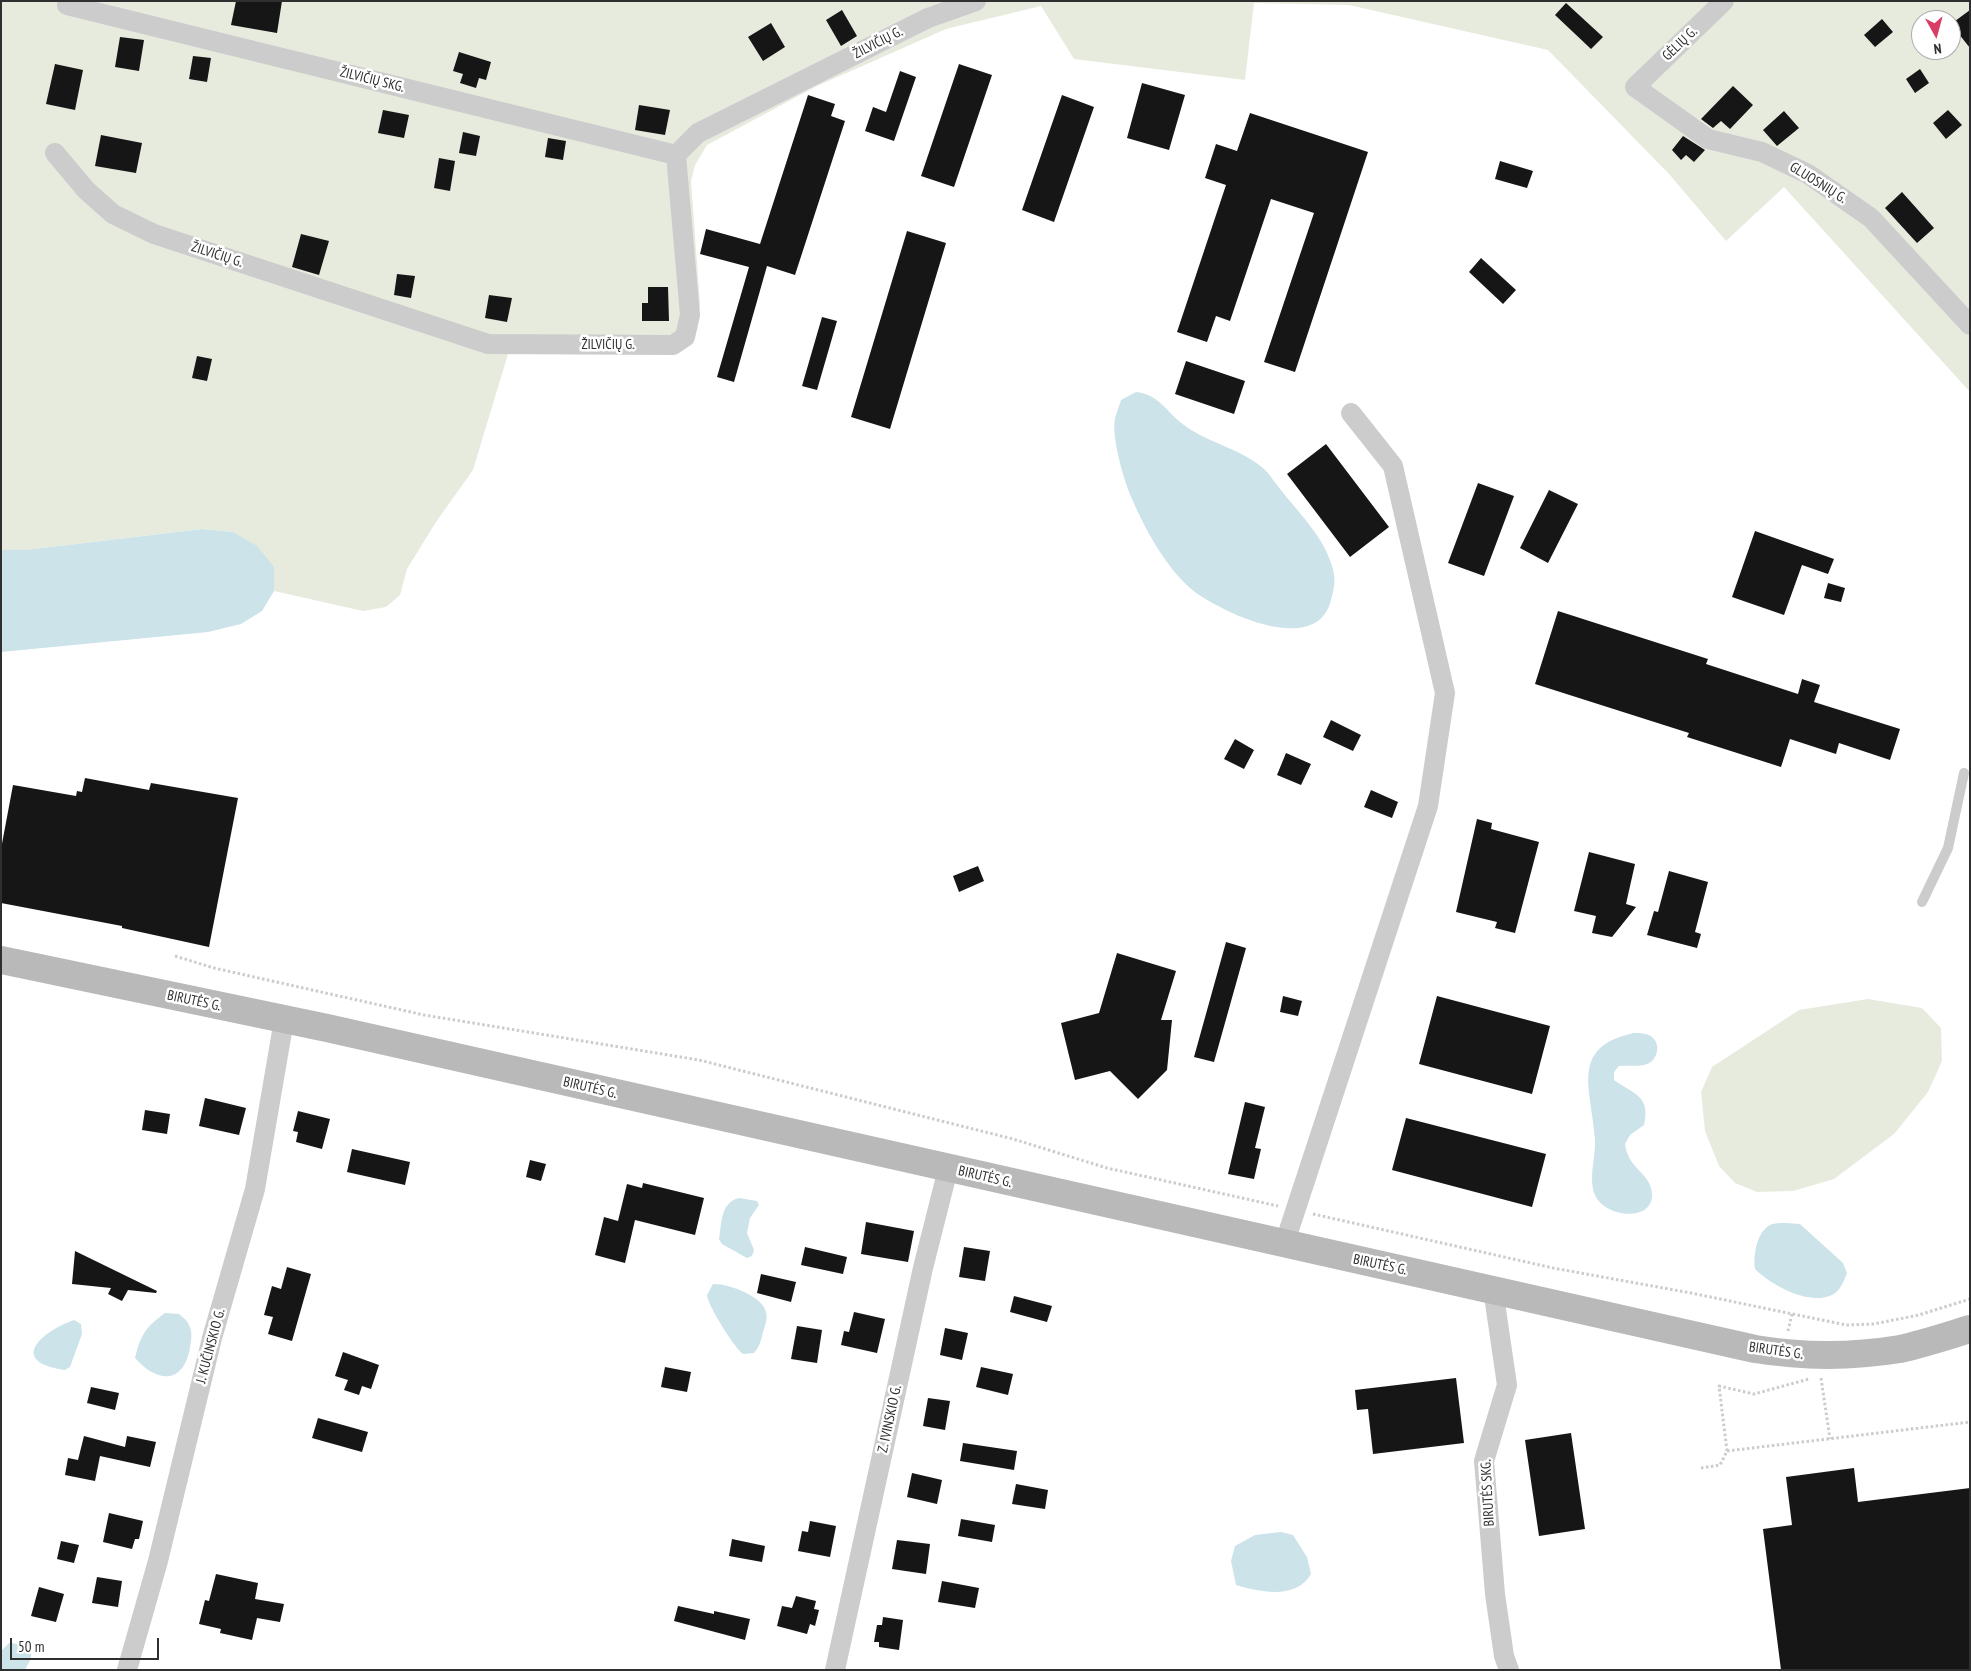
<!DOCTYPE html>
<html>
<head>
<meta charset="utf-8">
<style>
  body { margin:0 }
  #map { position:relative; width:1971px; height:1671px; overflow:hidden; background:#fff; font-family:"PT Sans Narrow",sans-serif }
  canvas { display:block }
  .frame { position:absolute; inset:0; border:2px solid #2f2f2f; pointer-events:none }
  .north { position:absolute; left:1911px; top:10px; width:50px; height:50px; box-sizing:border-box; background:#fff; border:1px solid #acacac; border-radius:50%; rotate:173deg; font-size:14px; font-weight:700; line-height:20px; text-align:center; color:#2f2f2f }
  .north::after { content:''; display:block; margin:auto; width:18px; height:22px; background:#d83e64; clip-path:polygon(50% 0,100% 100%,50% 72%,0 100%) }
  .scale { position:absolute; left:10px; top:1638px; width:149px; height:22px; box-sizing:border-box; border:2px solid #2f2f2f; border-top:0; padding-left:6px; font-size:15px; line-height:18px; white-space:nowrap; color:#2f2f2f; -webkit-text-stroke:4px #fff; paint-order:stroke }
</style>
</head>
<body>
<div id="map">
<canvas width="1971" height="1671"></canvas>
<div class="frame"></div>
<div class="north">N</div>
<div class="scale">50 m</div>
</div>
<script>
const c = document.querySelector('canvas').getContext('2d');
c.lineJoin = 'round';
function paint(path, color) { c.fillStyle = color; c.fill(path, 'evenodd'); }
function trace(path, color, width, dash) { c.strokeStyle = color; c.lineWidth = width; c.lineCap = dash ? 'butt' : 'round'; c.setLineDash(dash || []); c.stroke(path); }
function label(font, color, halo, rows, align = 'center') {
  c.font = font + ' "PT Sans Narrow",sans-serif'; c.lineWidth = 5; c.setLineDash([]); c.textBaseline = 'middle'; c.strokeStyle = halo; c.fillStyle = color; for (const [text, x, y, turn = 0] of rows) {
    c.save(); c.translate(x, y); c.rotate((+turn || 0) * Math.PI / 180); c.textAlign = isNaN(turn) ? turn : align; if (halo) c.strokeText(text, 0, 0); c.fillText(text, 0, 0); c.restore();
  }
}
const green = new Path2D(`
  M 1,1 L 1970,1 L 1970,392 L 1784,187 L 1726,241 L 1669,174 L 1548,50 L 1349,5 L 1254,3 L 1245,80 L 1074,59 L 1041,6 L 946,29 L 817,86 L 707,145 L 695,165 L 691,181 L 700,304 L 697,323 L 684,350 L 508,354 L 473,470 L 436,522 L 407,569 L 400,595 L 386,607 L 363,611 L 274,591 L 274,567 L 233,532 L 202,529 L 26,550 L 1,550 ZM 1921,20 L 1951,20 L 1951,50 L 1921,50 Z
  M 1868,999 L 1922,1008 L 1941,1028 L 1942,1061 L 1928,1092 L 1894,1134 L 1834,1179 L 1793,1191 L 1757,1192 L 1735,1183 L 1719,1166 L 1705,1131 L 1701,1092 L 1712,1067 L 1799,1010 Z`);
const water = new Path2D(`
  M 1136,392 C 1159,394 1166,412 1184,425 C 1209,444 1244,449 1266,471 C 1271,476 1275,483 1280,489 C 1298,512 1322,535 1331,563 C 1336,577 1335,586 1331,600 C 1317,657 1225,614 1195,592 C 1167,570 1146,531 1132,499 C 1124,481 1111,437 1115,418 C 1117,412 1119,406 1121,400 Z
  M 202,529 L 233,532 L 257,546 L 274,567 L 274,591 L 262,611 L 241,624 L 208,632 L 1,652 L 1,550 L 26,550 Z
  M 1634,1033 C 1640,1033 1648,1033 1653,1038 C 1661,1045 1657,1061 1647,1064 C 1639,1067 1628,1065 1619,1066 L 1614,1072 L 1614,1080 C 1633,1094 1651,1095 1644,1125 L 1630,1135 L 1625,1144 C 1628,1170 1652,1173 1652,1195 C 1652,1223 1604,1217 1595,1195 C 1588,1179 1596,1156 1595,1139 C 1592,1090 1568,1047 1634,1033 Z
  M 739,1198 L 757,1201 L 759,1205 L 750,1218 L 747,1233 L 754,1250 L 752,1256 L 747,1258 L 722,1244 L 719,1239 C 722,1223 720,1203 739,1198 Z
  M 1786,1223 L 1800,1224 L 1843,1263 L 1847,1273 C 1844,1281 1840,1291 1832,1295 C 1809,1306 1771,1285 1755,1269 C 1753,1255 1757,1232 1770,1225 C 1774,1223 1782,1223 1786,1223 Z
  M 713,1284 C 727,1283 763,1296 766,1312 C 768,1319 765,1325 763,1332 C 761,1340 760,1346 754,1353 L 743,1354 C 734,1347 708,1306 707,1295 Z
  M 165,1313 L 179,1314 C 182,1317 187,1320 189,1325 C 193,1333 191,1340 190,1348 C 183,1385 157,1383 135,1358 C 141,1334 146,1327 165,1313 Z
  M 74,1320 L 81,1324 L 82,1334 L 70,1367 L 65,1370 C 8,1362 40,1332 74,1320 Z
  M 1281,1532 L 1293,1535 L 1307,1557 L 1311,1574 C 1296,1600 1260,1592 1236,1585 L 1231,1561 L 1235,1546 L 1255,1535 Z
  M 9,1643 L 27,1645 C 34,1655 31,1659 25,1670 L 1,1670 L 1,1651 Z`);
const building = new Path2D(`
  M 236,1 L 282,1 L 277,33 L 231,25 Z
  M 1566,3 L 1603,37 L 1591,49 L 1555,15 Z
  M 842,10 L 857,36 L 841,46 L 826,20 Z
  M 1970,10 L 1970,48 L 1951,24 Z
  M 1882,19 L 1893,32 L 1875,47 L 1864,35 Z
  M 771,23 L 785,47 L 763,61 L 748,37 Z
  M 120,37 L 144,40 L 139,71 L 115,67 Z
  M 459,52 L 491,62 L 486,80 L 479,78 L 476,88 L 460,83 L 463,74 L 453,71 Z
  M 193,56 L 211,58 L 207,82 L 189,79 Z
  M 55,64 L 83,70 L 75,110 L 46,104 Z
  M 959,64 L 992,75 L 954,187 L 921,176 Z
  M 1920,69 L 1929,83 L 1915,93 L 1906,79 Z
  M 900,71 L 916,77 L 894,141 L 865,131 L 873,107 L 886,112 Z
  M 1142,83 L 1185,95 L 1169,150 L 1127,138 Z
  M 1733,86 L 1753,105 L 1730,129 L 1721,121 L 1713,128 L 1701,119 Z
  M 808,95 L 835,104 L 831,116 L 845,121 L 795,275 L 767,266 L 734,382 L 717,377 L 749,267 L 700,254 L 706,229 L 760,244 Z
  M 1062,95 L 1094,107 L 1054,222 L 1022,210 Z
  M 639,105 L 670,110 L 665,135 L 635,130 Z
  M 383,110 L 409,115 L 404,138 L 378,133 Z
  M 1948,110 L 1962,125 L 1946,139 L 1933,123 Z
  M 1784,111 L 1799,128 L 1777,146 L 1763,130 Z
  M 1250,113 L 1368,152 L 1295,372 L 1264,362 L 1314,213 L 1271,199 L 1230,321 L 1216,316 L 1207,342 L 1177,332 L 1226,185 L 1205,178 L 1216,144 L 1237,151 Z
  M 463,132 L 480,136 L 476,156 L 459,153 Z
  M 101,135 L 142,143 L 136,173 L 95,166 Z
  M 1683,136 L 1705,150 L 1694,162 L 1686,155 L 1681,160 L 1672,150 Z
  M 548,138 L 566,141 L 563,160 L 545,157 Z
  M 439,158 L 455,161 L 450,191 L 434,188 Z
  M 1500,161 L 1533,171 L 1527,188 L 1495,179 Z
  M 1902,192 L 1934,228 L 1917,243 L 1885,208 Z
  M 907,231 L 946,243 L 890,429 L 851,417 Z
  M 301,234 L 329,241 L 319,275 L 292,267 Z
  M 1481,258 L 1516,290 L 1503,304 L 1469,272 Z
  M 397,274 L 415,276 L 411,298 L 394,295 Z
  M 648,287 L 668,287 L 669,321 L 642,321 L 642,303 L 648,303 Z
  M 489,295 L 512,298 L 507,322 L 485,318 Z
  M 822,317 L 837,321 L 817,390 L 802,386 Z
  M 197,356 L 212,359 L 207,381 L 192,378 Z
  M 1186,361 L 1245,381 L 1234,414 L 1175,394 Z
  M 1326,444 L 1389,527 L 1350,557 L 1287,474 Z
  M 1478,483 L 1514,496 L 1484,576 L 1448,563 Z
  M 1549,490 L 1578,504 L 1548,563 L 1520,548 Z
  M 1755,531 L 1834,559 L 1828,574 L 1802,565 L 1784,615 L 1732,597 Z
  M 1828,583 L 1845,588 L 1841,602 L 1824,598 Z
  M 1558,611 L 1708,659 L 1706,664 L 1798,694 L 1802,679 L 1820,685 L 1814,702 L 1900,729 L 1890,760 L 1839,743 L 1836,754 L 1790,739 L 1781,767 L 1687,737 L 1689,733 L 1535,684 Z
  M 1331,720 L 1361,735 L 1353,751 L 1323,737 Z
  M 1235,739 L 1254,750 L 1244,769 L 1224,759 Z
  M 1286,753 L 1311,764 L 1301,785 L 1277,775 Z
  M 85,778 L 149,790 L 151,783 L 238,798 L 209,947 L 122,928 L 122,926 L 1,903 L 1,849 L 13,785 L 76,796 L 77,791 L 82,792 Z
  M 1371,790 L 1398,802 L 1392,818 L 1364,807 Z
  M 1477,819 L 1492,823 L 1491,829 L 1539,842 L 1515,933 L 1495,928 L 1497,922 L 1456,912 Z
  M 1589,852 L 1635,864 L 1626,904 L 1636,907 L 1612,937 L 1592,933 L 1596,916 L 1574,911 Z
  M 978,866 L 984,881 L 959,892 L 953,876 Z
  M 1669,871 L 1708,882 L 1695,932 L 1701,934 L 1697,948 L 1647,935 L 1654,911 L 1658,912 Z
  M 1226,942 L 1246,948 L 1214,1062 L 1194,1057 Z
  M 1117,953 L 1176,971 L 1161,1020 L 1172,1020 L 1167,1070 L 1138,1099 L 1110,1071 L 1075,1080 L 1061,1023 L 1099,1013 Z
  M 1283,996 L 1302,1001 L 1298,1016 L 1280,1012 Z
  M 1437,996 L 1550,1026 L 1532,1094 L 1419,1064 Z
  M 205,1098 L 246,1108 L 239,1135 L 199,1126 Z
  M 1245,1102 L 1265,1107 L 1255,1148 L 1261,1149 L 1254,1179 L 1228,1174 Z
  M 145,1110 L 170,1114 L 167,1134 L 142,1130 Z
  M 298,1111 L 330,1119 L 322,1149 L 296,1142 L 298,1132 L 293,1131 Z
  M 1406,1118 L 1546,1154 L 1532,1207 L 1392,1170 Z
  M 352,1149 L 410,1162 L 405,1185 L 347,1172 Z
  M 530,1160 L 546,1164 L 541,1181 L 526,1177 Z
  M 643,1183 L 704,1198 L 695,1235 L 635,1220 L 625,1263 L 595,1255 L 604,1217 L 618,1221 L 627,1184 L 642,1188 Z
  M 866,1222 L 914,1231 L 908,1262 L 861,1254 Z
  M 805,1247 L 847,1257 L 843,1274 L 801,1265 Z
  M 964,1247 L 990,1251 L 985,1281 L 959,1277 Z
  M 75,1251 L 157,1291 L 156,1293 L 128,1290 L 122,1301 L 108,1294 L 111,1288 L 72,1284 Z
  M 287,1267 L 311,1274 L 292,1341 L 268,1334 L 273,1317 L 264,1315 L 272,1286 L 281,1289 Z
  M 761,1274 L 796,1282 L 791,1302 L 757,1293 Z
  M 1014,1296 L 1052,1306 L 1047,1322 L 1010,1312 Z
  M 854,1312 L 885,1319 L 877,1353 L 841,1345 L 844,1331 L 849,1332 Z
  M 797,1326 L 822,1330 L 817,1363 L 791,1359 Z
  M 945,1328 L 968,1333 L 962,1360 L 940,1355 Z
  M 343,1352 L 379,1365 L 371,1389 L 362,1386 L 359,1395 L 344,1390 L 348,1380 L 335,1376 Z
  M 665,1367 L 691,1372 L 687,1392 L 661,1387 Z
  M 981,1367 L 1013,1374 L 1008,1395 L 976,1387 Z
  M 1456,1378 L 1464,1443 L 1373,1454 L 1368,1409 L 1357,1410 L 1355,1390 Z
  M 91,1387 L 119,1393 L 115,1410 L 87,1403 Z
  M 928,1398 L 950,1401 L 945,1430 L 923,1426 Z
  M 318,1418 L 368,1432 L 362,1452 L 312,1438 Z
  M 1571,1433 L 1585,1529 L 1539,1536 L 1525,1440 Z
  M 84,1436 L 125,1447 L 127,1436 L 156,1442 L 150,1467 L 100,1456 L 95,1481 L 65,1475 L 68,1458 L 78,1460 Z
  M 963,1443 L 1017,1451 L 1014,1470 L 960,1461 Z
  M 1854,1468 L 1858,1502 L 1970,1488 L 1970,1670 L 1781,1670 L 1763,1529 L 1792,1525 L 1786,1477 Z
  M 912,1473 L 942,1480 L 937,1504 L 907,1497 Z
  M 1016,1484 L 1048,1490 L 1045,1509 L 1012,1504 Z
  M 109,1513 L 143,1521 L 139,1539 L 135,1539 L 132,1549 L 103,1542 Z
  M 961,1519 L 995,1525 L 992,1542 L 958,1536 Z
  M 810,1521 L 836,1526 L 830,1557 L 798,1551 L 802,1531 L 808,1532 Z
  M 732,1539 L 765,1546 L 762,1562 L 729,1556 Z
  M 897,1540 L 930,1544 L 926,1574 L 892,1569 Z
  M 61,1541 L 79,1545 L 74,1563 L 57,1559 Z
  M 216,1574 L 258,1583 L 255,1599 L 284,1604 L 280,1622 L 257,1618 L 252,1640 L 220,1633 L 221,1629 L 199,1624 L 205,1600 L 209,1601 Z
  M 97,1577 L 122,1581 L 118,1607 L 92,1603 Z
  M 942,1581 L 979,1588 L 975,1608 L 938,1602 Z
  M 39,1587 L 64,1594 L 56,1622 L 31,1616 Z
  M 796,1596 L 816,1601 L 814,1609 L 819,1610 L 815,1626 L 810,1624 L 807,1634 L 777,1626 L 782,1606 L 792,1608 Z
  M 678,1606 L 714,1614 L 714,1611 L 750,1619 L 745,1640 L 674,1621 Z
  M 883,1617 L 903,1620 L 899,1650 L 879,1647 L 879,1642 L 874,1642 L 877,1625 L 882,1625 Z`);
const path = new Path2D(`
  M 175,956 L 214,968 L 424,1015 L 699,1060 L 1013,1139 L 1107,1168 L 1278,1206
  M 1313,1214 L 1553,1268 L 1691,1293 L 1846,1325 L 1874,1324 L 1919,1315 L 1970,1299
  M 1788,1331 L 1792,1314
  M 1821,1378 L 1830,1439
  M 1727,1451 L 1719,1386 L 1754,1394 L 1809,1379
  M 1701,1468 L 1720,1465 L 1727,1451 L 1970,1422`);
const lane = new Path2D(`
  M 1922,902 L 1948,848 L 1964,773`);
const street = new Path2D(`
  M 1724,1 L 1635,87 L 1708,139 L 1762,152 L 1808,174 L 1871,218 L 1970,325
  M 67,5 L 676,155
  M 55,153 L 86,190 L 113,214 L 154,234 L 488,344 L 673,345 L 685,337 L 690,315 L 676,155 L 698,133 L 928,18 L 976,1
  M 1284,1245 L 1428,806 L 1445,693 L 1393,466 L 1351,413
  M 1493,1289 L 1507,1385 L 1484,1461 L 1495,1594 L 1504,1656 L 1509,1670
  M 127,1670 L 158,1561 L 212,1338 L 255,1189 L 284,1020
  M 835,1670 L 923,1268 L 948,1169`);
const secondary = new Path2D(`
  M 1,960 L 327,1028 L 1755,1349 C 1804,1357 1851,1357 1900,1349 C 1923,1344 1947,1336 1970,1329`);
const streetNames = [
  ["ŽILVIČIŲ G.",878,43,-27],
  ["GĖLIŲ G.",1680,44,-44],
  ["ŽILVIČIŲ SKG.",372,80,14],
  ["GLUOSNIŲ G.",1818,183,32],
  ["ŽILVIČIŲ G.",217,255,18],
  ["ŽILVIČIŲ G.",608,345],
  ["BIRUTĖS G.",194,1001,12],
  ["BIRUTĖS G.",590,1088,13],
  ["BIRUTĖS G.",985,1177,13],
  ["BIRUTĖS G.",1380,1265,12],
  ["J. KUČINSKIO G.",211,1346,-75],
  ["BIRUTĖS G.",1776,1351,8],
  ["Z. IVINSKIO G.",890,1419,-78],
  ["BIRUTĖS SKG.",1488,1493,-93]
];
paint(green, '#e7ebde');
paint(water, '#cbe3e9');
paint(building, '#161616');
trace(path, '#ccc', 3, [2.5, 2.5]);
trace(lane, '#ccc', 10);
trace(street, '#ccc', 20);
trace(secondary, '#b9b9b9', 28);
label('14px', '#2f2f2f', '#fff', streetNames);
</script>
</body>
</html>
